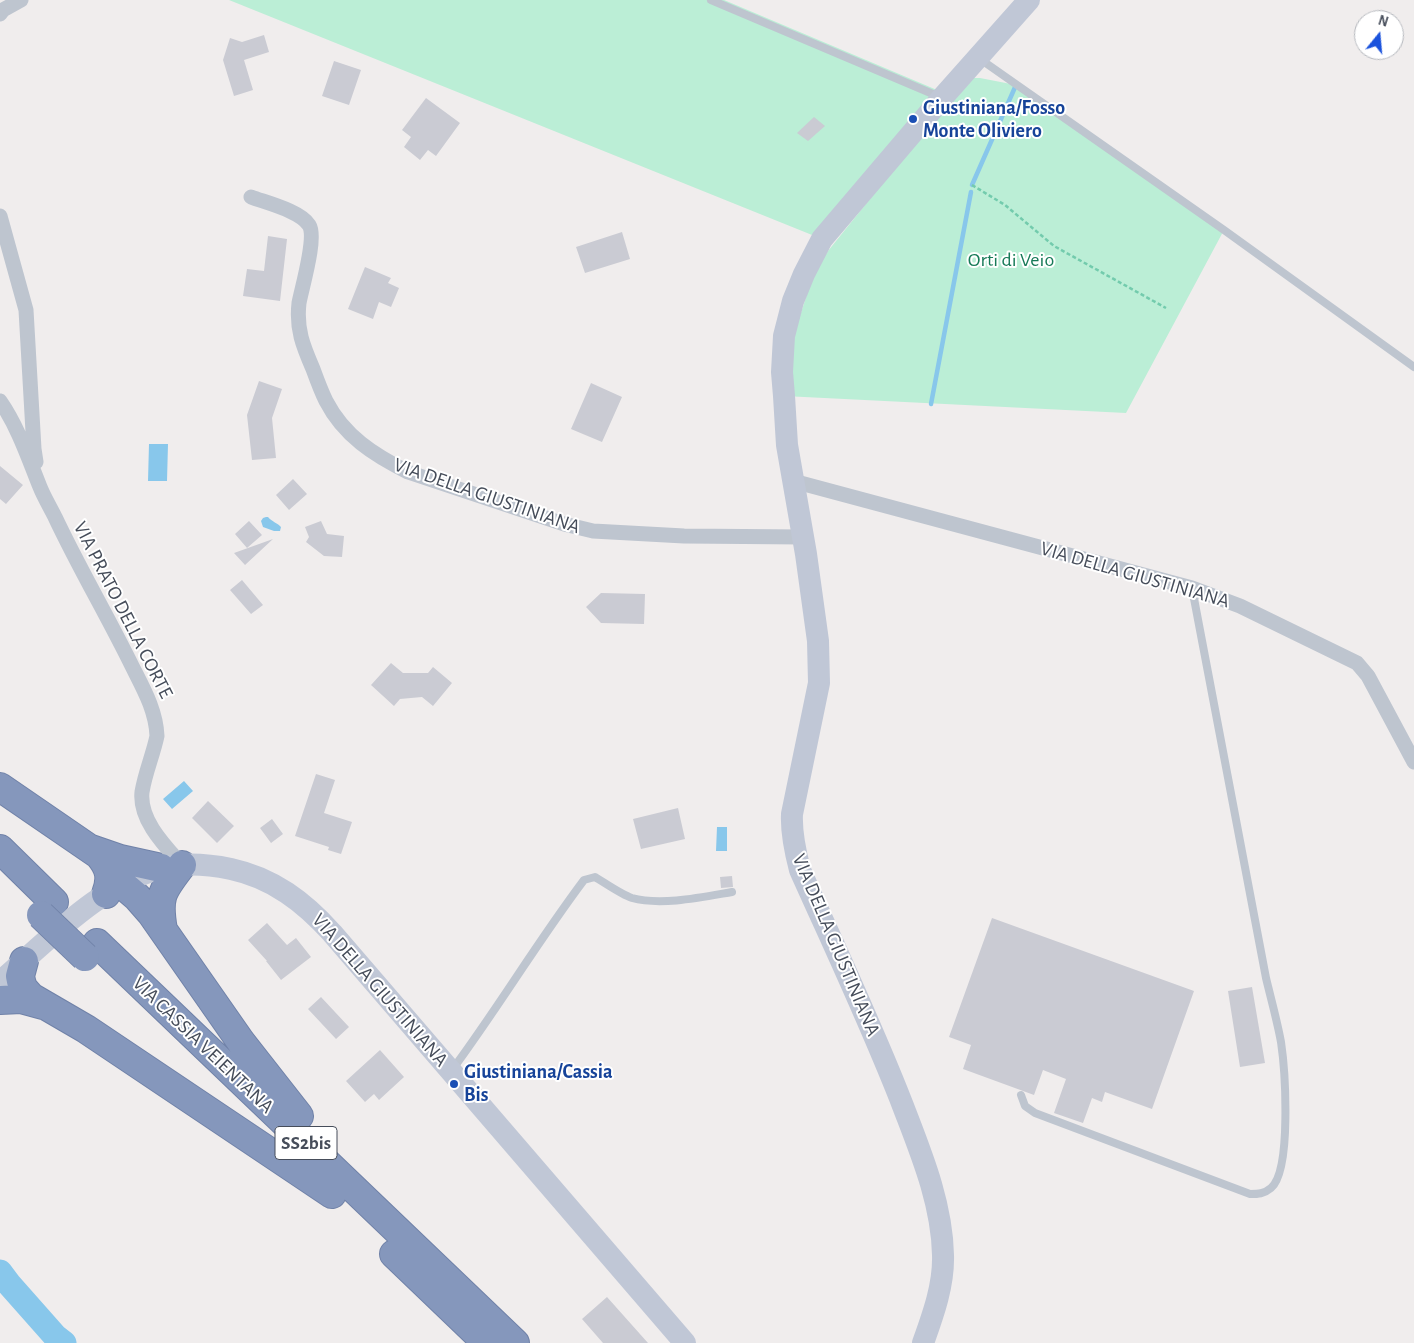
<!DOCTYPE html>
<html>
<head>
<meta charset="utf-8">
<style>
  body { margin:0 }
  #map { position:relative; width:1414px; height:1343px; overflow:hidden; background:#f0eded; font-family:"Alegreya Sans",sans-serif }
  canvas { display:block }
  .north { position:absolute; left:1354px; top:10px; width:50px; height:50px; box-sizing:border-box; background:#fff; border:1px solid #b5b8bd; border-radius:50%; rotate:17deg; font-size:14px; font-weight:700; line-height:20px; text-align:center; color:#464d5a }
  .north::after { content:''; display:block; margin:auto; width:18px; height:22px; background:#1a52dc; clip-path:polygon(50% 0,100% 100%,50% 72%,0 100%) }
</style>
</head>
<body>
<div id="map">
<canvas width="1414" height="1343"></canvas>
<div class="north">N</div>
</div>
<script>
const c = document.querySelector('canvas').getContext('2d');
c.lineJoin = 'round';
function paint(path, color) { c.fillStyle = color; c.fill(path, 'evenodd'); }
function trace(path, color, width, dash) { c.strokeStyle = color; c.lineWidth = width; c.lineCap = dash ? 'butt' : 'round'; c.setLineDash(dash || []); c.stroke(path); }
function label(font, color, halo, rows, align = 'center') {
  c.font = font + ' "Alegreya Sans",sans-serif'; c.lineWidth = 4; c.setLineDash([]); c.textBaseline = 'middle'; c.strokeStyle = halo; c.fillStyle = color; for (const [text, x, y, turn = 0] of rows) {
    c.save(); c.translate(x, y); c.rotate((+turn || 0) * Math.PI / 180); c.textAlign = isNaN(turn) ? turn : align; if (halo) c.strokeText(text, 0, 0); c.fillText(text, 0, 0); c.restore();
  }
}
const green = new Path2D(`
  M 229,0 L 724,0 L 937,90 L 822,239 Z
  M 970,78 L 980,78 L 1016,85 L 1224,230 L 1126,413 L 784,396 L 788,352 L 814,273 L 828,251 L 882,184 Z`);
const water = new Path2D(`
  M 149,444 L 168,444 L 167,481 L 148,481 Z
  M 266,517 L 268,517 C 272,522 278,523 281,527 L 280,531 L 274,531 L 263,527 L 261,521 L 263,518 Z
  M 184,781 L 193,791 L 172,809 L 163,799 Z
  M 717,827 L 727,827 L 727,851 L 716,851 Z`);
const stream = new Path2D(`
  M 972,185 L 1016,85
  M 931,404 L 971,192`);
const river = new Path2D(`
  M 0,1272 L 9,1284 L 55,1336 L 64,1343`);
const building = new Path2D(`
  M 264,35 L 269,52 L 244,60 L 253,90 L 234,96 L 223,60 L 230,38 L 242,42 Z
  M 334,61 L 361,70 L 349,105 L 322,96 Z
  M 426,98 L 460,123 L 436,156 L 428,150 L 420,160 L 404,147 L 411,137 L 402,130 Z
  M 814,117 L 825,126 L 808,141 L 797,133 Z
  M 622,232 L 630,259 L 585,273 L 576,247 Z
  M 268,236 L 287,239 L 280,301 L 243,296 L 247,269 L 264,271 Z
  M 365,267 L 391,278 L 388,283 L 399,288 L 391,307 L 379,302 L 373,319 L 348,309 Z
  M 259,381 L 282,389 L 272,418 L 276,458 L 252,460 L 247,415 Z
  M 591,383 L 622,397 L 602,442 L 571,429 Z
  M 0,466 L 23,485 L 6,504 L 0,499 Z
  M 293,479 L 307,494 L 289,510 L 276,495 Z
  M 249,521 L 262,535 L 247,548 L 235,534 Z
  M 321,521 L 327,534 L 344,536 L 342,557 L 324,556 L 306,542 L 309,537 L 305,527 Z
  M 273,539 L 245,565 L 234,553 Z
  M 242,580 L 263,605 L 251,614 L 230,590 Z
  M 601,593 L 645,594 L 644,624 L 601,623 L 586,607 Z
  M 391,663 L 403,673 L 428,673 L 433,667 L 452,683 L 433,706 L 422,697 L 400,699 L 394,706 L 371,685 Z
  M 316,774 L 335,780 L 324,813 L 352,822 L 341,854 L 328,850 L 329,847 L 295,836 Z
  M 208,801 L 234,826 L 217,843 L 192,818 Z
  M 678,808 L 685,839 L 641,849 L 633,819 Z
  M 272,819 L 283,834 L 271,843 L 260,828 Z
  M 732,876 L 733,887 L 721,888 L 720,877 Z
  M 992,918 L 1194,991 L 1152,1109 L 1105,1092 L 1102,1102 L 1092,1098 L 1083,1123 L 1054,1113 L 1066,1079 L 1043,1070 L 1034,1095 L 963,1069 L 971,1045 L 949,1037 Z
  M 267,923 L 287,945 L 296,938 L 311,957 L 281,980 L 266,961 L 267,961 L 248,940 Z
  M 1252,987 L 1265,1063 L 1240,1067 L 1228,991 Z
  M 321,997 L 349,1027 L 336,1039 L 308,1009 Z
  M 380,1050 L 404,1077 L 379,1100 L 374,1094 L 365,1102 L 346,1081 Z
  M 607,1297 L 648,1343 L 603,1343 L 582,1319 Z`);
const path = new Path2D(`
  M 972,185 L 1005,205 L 1054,246 L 1166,308`);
const lane = new Path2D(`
  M 711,0 L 940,97
  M 980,59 L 1224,230 L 1414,367
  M 452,1070 C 498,1008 538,941 584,880 L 595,877 C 605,883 622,895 632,898 C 661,906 703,897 732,892
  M 1021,1095 L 1025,1106 L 1035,1113 L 1250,1194 C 1258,1194 1264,1194 1271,1188 C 1292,1170 1285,1069 1281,1042 C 1277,1020 1271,999 1266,978 L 1192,588`);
const street = new Path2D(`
  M 0,14 L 3,10 L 21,0
  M 251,197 C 267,203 300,211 309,225 C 317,237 302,287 299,303 C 296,329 303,346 313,369 C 317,380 321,391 326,401 C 344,436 374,455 408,472 L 564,524 L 593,531 L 684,536 L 803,537
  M 0,216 L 26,310 L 34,449 L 36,462
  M 0,401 C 18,427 28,457 40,487 C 44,497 50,507 55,517 C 79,568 107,615 132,666 C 143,688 156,710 157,736 C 153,755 145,773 142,792 C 139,820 165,846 182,865
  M 793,481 L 1192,588 L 1240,606 L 1357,663 L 1368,676 L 1414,762`);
const secondary = new Path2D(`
  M 0,982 C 47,941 108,877 171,866 C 191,863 211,865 231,869 C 273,878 304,902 332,933 L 685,1343
  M 923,1343 C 933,1315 944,1285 943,1255 C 942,1203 921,1153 903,1106 C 872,1026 835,948 800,870 C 795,851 791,833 792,814 L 819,683 L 818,641 L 806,554 L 787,445 L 784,396 L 782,372 L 784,336 L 793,301 L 804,274 L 822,239 L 942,98 L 1029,0`);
const highway = new Path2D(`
  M 0,787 L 99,855 C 110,868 112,878 106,894
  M 0,849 L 54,902
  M 91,849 L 120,859 L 161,868
  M 123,885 L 137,897 L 151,913 L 241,1042 L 299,1116
  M 163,930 C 157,896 162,891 182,865
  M 97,943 L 515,1343
  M 24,961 L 20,976 L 21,981 L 23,988 L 31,997 L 86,1029 L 332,1194
  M 0,1000 L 21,999 L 43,1005
  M 394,1254 L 487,1343`);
const highwayBridge = new Path2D(`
  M 41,915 L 85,957`);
const markers = [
  [913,119,5,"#1a4fb4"],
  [454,1084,5,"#1a4fb4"]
];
const shields = [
  [306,1143,62]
];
const shieldNames = [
  ["SS2bis",306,1143]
];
const transitNames = [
  ["Giustiniana/Fosso",923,108],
  ["Monte Oliviero",923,131],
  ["Giustiniana/Cassia",464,1072],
  ["Bis",464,1095]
];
const parkNames = [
  ["Orti di Veio",1011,260]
];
const streetNames = [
  ["VIA DELLA GIUSTINIANA",487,496,19],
  ["VIA DELLA GIUSTINIANA",1135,575,16],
  ["VIA PRATO DELLA CORTE",123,610,63],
  ["VIA DELLA GIUSTINIANA",836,945,67],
  ["VIA DELLA GIUSTINIANA",380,990,49],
  ["VIA CASSIA VEIENTANA",203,1045,44]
];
paint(green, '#bbeed6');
paint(water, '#88c7eb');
trace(stream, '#88c7eb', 4.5);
trace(river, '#88c7eb', 25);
paint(building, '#cacbd3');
trace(highway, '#7082a8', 30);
trace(path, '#73cbad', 2.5, [4, 2.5]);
trace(lane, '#bec5cf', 8);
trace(street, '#bec5cf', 15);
trace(secondary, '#c0c7d6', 22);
trace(highway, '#8597bc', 28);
trace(highwayBridge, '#7082a8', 30, []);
trace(highwayBridge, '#8597bc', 28);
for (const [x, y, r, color] of markers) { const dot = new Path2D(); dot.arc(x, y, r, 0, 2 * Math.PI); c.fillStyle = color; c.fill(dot); trace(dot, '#fff', 2); }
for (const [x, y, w] of shields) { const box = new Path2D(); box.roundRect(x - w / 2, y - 16.5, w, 33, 4); c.fillStyle = '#fff'; c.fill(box); trace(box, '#464d5a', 1); }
label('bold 19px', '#464d5a', null, shieldNames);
label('bold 20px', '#164399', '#fff', transitNames, 'left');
label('20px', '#177a58', '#fff', parkNames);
label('20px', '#464d5a', '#fff', streetNames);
</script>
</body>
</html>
